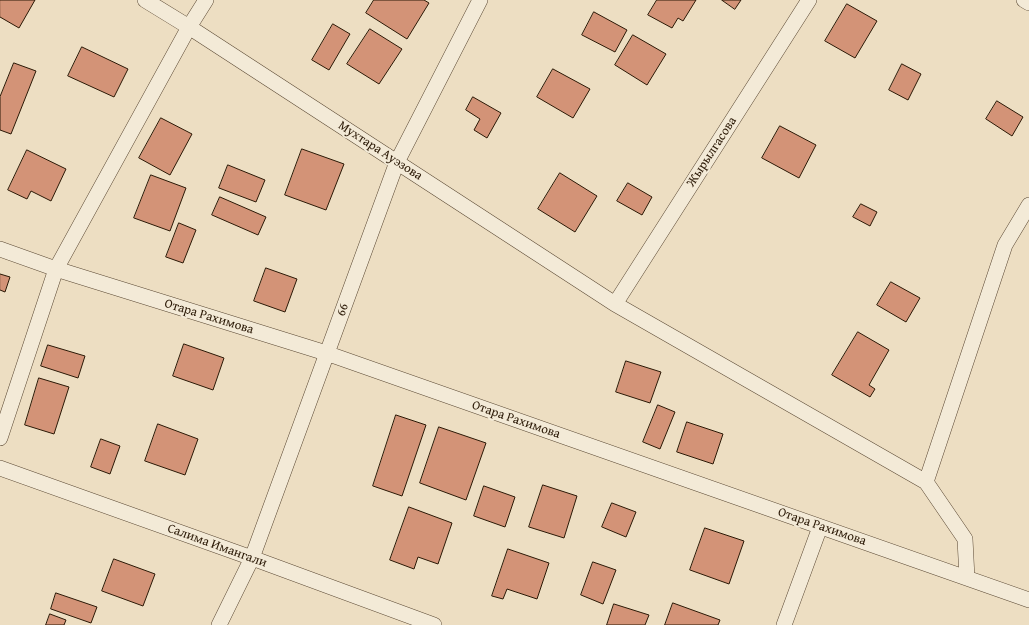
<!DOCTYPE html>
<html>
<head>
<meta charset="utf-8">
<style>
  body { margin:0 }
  canvas { display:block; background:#eddec2 }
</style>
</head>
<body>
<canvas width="1029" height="625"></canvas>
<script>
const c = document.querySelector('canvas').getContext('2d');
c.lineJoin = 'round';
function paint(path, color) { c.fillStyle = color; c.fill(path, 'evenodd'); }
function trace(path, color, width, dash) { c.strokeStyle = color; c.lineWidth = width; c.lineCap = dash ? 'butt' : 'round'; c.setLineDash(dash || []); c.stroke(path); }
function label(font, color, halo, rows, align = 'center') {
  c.font = font + ' "Gentium Book Plus",serif'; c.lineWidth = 4; c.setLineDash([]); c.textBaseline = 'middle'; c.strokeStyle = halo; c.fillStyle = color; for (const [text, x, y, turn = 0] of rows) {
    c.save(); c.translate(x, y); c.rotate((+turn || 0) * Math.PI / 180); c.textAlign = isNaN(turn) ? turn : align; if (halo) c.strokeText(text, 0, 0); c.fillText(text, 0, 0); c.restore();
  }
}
const building = new Path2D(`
  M 0,0 L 35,0 L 19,28 L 0,17 Z
  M 374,0 L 424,0 L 429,3 L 407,39 L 366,13 Z
  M 657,0 L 696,0 L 683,21 L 678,18 L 672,28 L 648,15 Z
  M 722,0 L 741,0 L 735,9 Z
  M 847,4 L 877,21 L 855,58 L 825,41 Z
  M 594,12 L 627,30 L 615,52 L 582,35 Z
  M 333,24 L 350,34 L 329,70 L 312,60 Z
  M 370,29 L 402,49 L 379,84 L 347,64 Z
  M 633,35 L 666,54 L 647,85 L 615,65 Z
  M 82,47 L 128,69 L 114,97 L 68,76 Z
  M 14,63 L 36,71 L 11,134 L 0,130 L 0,97 Z
  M 902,64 L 921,74 L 908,100 L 889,90 Z
  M 553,69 L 590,89 L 573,118 L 537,97 Z
  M 473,97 L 501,113 L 487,138 L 474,130 L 480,119 L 466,110 Z
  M 997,101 L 1023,117 L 1012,136 L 986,119 Z
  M 161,118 L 192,134 L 170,175 L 139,158 Z
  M 780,126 L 816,145 L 799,178 L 762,158 Z
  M 302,149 L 344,164 L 326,210 L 285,195 Z
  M 27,150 L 66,169 L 51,201 L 31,191 L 27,199 L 8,190 Z
  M 228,165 L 265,180 L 256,202 L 219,188 Z
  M 560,173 L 597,196 L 575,232 L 538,209 Z
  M 151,175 L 186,188 L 170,231 L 134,218 Z
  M 628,183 L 652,197 L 642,215 L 617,201 Z
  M 220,197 L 266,217 L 258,235 L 212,215 Z
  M 861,204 L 877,212 L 870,226 L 853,217 Z
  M 179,223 L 196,230 L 183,263 L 166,257 Z
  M 266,268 L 297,279 L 285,312 L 254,301 Z
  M 0,274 L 10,277 L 5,292 L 0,290 Z
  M 891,282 L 920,298 L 906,322 L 877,305 Z
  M 858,332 L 889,350 L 869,385 L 875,389 L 870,397 L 832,375 Z
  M 184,344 L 224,358 L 213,390 L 173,376 Z
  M 48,345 L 85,356 L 78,378 L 41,366 Z
  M 626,361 L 661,372 L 650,403 L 616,392 Z
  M 39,378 L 69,387 L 54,434 L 25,425 Z
  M 658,405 L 675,412 L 660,449 L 643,442 Z
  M 396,415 L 426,425 L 402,496 L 373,486 Z
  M 687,422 L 723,434 L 713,464 L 677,452 Z
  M 158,424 L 198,439 L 185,475 L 145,461 Z
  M 439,427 L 486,443 L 466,500 L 420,483 Z
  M 101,439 L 120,446 L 110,474 L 91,467 Z
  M 543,485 L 577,496 L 564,538 L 529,527 Z
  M 484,486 L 515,497 L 505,527 L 474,516 Z
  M 612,503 L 636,512 L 626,537 L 602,527 Z
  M 409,507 L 452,523 L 438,564 L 418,557 L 414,569 L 390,560 Z
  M 705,528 L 744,541 L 729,584 L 690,570 Z
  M 508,549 L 549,563 L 537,599 L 507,589 L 503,599 L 492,596 Z
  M 114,559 L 155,574 L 143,606 L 102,591 Z
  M 593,562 L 616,570 L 603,604 L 581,595 Z
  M 56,593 L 97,607 L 91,623 L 51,609 Z
  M 673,603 L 720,620 L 718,625 L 665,625 Z
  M 614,604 L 649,615 L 645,625 L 607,625 Z
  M 50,614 L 66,620 L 64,625 L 46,625 Z`);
const minor = new Path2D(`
  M 145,0 L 189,27 L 615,304 L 926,482 L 965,539 L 967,578
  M 1024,0 L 1029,3
  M 0,249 L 56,269 L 326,353 L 1029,600
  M 615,304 L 809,0
  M 0,438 L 56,269 L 189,27 L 206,0
  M 0,468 L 252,558 L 434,625
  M 926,482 L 1005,245 L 1029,205
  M 219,625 L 252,558 L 397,162 L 480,0
  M 784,625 L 820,527`);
const streetNames = [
  ["Мухтара Ауэзова",380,151,33],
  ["Жырылгасова",712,152,-57],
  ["66",343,310,-70],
  ["Отара Рахимова",209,317,17],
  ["Отара Рахимова",516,420,19],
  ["Отара Рахимова",822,527,19],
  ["Салима Имангали",217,546,20]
];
paint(building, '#d39377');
trace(building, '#2b1906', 1);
trace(minor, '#5c4a35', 16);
trace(minor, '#f3ead7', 15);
label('13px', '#2b1906', '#f3ead7', streetNames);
</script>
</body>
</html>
